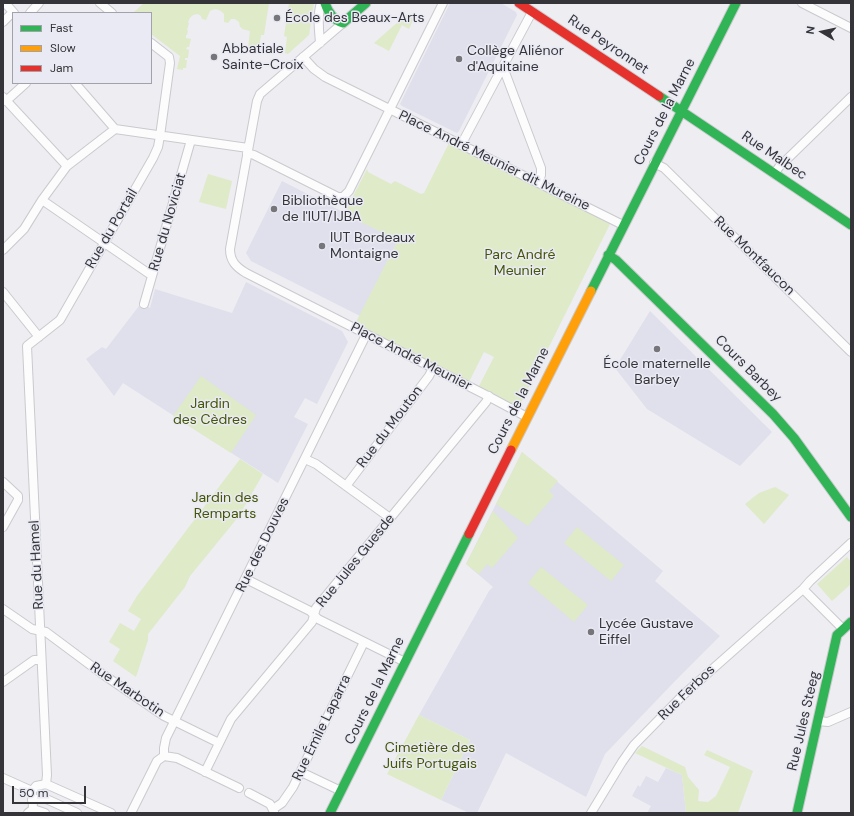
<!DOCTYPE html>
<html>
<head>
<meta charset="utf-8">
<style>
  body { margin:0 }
  #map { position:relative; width:854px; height:816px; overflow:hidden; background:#ededf2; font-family:"DM Sans",sans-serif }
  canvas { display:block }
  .frame { position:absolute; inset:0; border:4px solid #353539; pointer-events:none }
  .legend { position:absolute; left:12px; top:12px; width:140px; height:72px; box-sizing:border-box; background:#eaeaf5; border:1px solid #a2a2aa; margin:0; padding:5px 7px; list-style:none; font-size:12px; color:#353539 }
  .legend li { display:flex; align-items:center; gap:8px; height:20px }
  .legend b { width:20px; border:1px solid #a2a2aa }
  .north { position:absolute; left:802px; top:12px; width:40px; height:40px; -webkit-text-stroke:3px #eaeaf5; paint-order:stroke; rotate:279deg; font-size:11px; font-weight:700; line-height:16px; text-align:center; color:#353539 }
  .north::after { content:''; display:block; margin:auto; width:14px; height:18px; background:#353539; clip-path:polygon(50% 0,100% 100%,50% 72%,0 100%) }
  .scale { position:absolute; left:12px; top:786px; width:74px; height:18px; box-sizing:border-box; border:2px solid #353539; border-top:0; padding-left:5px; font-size:12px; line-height:14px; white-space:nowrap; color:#353539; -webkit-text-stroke:3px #eaeaf5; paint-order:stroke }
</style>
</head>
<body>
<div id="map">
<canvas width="854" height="816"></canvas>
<div class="frame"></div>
<ul class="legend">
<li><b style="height:5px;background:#30b455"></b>Fast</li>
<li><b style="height:5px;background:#ff9f0a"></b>Slow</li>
<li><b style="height:5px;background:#e5322d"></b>Jam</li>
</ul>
<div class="north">N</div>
<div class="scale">50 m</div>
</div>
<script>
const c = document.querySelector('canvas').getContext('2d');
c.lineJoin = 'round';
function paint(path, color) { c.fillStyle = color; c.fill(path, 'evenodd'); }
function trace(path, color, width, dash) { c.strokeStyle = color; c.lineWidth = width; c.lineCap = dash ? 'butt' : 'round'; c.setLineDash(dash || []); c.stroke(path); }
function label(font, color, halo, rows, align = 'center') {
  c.font = font + ' "DM Sans",sans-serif'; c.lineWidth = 3; c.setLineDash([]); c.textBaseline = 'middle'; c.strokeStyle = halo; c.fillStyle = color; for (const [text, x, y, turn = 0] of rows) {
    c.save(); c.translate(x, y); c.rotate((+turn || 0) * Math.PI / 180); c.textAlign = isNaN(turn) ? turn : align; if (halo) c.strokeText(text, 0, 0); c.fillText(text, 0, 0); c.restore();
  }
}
const built = new Path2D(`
  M 450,3 L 501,3 L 516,12 L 517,15 L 459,131 L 457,133 L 402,106 L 400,104 Z
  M 282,181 L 398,240 L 360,316 L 251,261 L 246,253 Z
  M 246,282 L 342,331 L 348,342 L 317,404 L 305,398 L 294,417 L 308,424 L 278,483 L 123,383 L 114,396 L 86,359 L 102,347 L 106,349 L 142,302 L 150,308 L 155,289 L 232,313 Z
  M 650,311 L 772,432 L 740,466 L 647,409 L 615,368 Z
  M 522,452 L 663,571 L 655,581 L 720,636 L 679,677 L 605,754 L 586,797 L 506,753 L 477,813 L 469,813 L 441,800 L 470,740 L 419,715 L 489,591 L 493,587 L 466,564 Z
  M 666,768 L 682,775 L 686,813 L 647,813 L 651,806 L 632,796 L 638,785 L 640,787 L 646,776 L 658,782 Z`);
const green = new Path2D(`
  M 144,3 L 269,3 L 264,35 L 261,35 L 259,49 L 248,48 L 250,31 L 242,29 L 242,28 L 240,27 L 239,22 L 235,19 L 231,19 L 228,23 L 224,22 L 224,14 C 220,9 215,8 210,11 L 206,20 L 202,19 L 201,16 L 198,14 C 192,14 189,18 188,23 L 189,23 L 187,30 L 188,30 L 187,35 L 186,35 L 186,38 L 191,39 L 189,47 L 187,47 L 186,49 L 189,50 L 188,58 L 185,58 L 185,60 L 187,60 L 186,68 L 183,68 L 183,70 L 177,69 L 180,56 L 151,34 L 151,13 L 133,13 Z
  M 289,3 L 314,3 L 309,35 L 288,54 L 285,53 L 287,37 L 284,36 Z
  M 407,14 L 414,18 L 409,29 L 402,25 L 389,51 L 374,43 Z
  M 449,143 L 610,224 L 519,407 L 479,386 L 494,357 L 484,352 L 469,382 L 355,324 L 398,240 L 344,214 L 367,169 L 368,172 L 391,184 L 395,181 L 421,194 L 424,193 Z
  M 208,174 L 232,181 L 226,209 L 199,202 Z
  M 201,376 L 256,415 L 231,453 L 173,416 Z
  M 522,452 L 558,481 L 549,491 L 554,496 L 528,526 L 496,504 Z
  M 240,459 L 263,474 L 239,516 L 190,576 L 185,587 L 148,634 L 148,640 L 136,677 L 113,661 L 120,649 L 109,642 L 120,623 L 134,631 L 141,619 L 128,611 L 137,596 Z
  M 775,487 L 789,495 L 764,524 L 745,504 L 759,493 Z
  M 493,511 L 518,538 L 492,568 L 487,564 L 479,574 L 466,564 Z
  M 577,527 L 624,565 L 611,581 L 564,543 Z
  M 847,557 L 851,562 L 851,584 L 832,601 L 817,584 Z
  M 541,567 L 588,605 L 574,622 L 528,583 Z
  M 419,715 L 470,740 L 441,800 L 387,774 Z
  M 642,746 L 685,767 L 688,777 L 699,790 L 698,801 L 708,802 L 716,796 L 730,767 L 704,755 L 707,750 L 753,771 L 738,813 L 686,813 L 682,775 L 635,753 Z`);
const street = new Path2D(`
  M 5,3 L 14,13
  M 100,3 L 112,13
  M 802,3 L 851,28
  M 30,13 L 39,3
  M 3,22 L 13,12
  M 343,23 L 260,94 L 257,101 L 230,249 C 230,261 236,267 246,273 L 484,394 L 527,417
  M 320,43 C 319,30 317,15 321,3
  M 303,57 L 314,69 L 325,77 L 623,225
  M 503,67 L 541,168 L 541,175 L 538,183
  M 75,83 L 115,129
  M 3,97 L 67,166
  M 6,101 L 26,83
  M 115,129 L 248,148
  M 461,145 L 532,12
  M 247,153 L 254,155 L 338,197 L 343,197 L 349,191 L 443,3
  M 654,163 L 664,168 L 851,352
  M 774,174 L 779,167 L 851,97
  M 42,200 L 148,273 L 152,275
  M 3,250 L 24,229 L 42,200 L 67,166 L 115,129
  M 3,292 L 39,337
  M 144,304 L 191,140
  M 305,459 L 316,464 L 390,518
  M 3,482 L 18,496 L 18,500
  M 346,486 L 429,376 L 433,368
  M 3,527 L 18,500
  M 246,579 L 310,611 L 318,619 L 405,662
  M 803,589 L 843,629
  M 3,609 L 32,629 L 46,632 L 101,673 L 164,716 L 219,743
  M 3,682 L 34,660 L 41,660
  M 818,721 L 828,722 L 851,712
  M 164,756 L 164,748 L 166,738 L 366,335
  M 205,772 L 231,719 L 312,622 L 316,608 L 486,402 L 489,396
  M 301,772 L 341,791
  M 3,778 L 32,791
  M 46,784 L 111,813
  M 249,793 L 270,804 L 274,812
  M 32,800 L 44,798 L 77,813
  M 33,809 L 45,813
  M 273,809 L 282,803 L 293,787 L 364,642
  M 28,813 L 33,809 L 32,791 L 36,786 L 46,784 L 47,775 L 27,346 L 60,320 L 153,158 L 158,147 L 160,136 L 170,63 L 169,57 L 151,43
  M 131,813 L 157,761 L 164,756 L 177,758 L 239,788
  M 591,813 L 622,762 L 634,745 L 682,696 L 803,589 L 810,581 L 851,543`);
const fast = new Path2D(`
  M 325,3 C 328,12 333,20 343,23 L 366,3
  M 659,96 L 851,225
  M 608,255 L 616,260 L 773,414 L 794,438 L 851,517
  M 591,291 L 736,3
  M 330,813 L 469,534
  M 797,813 L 837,635 L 851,622`);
const slow = new Path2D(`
  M 511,450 L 591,291`);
const jam = new Path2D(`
  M 519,3 L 659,96
  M 469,534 L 511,450`);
const markers = [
  [277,18,4,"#75757a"],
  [214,57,4,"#75757a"],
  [459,59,4,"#75757a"],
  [274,209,4,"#75757a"],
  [322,246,4,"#75757a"],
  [657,349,4,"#75757a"],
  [591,632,4,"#75757a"]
];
const poiNames = [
  ["École des Beaux-Arts",285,18],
  ["Abbatiale",222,49],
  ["Sainte-Croix",222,65],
  ["Collège Aliénor",467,51],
  ["d'Aquitaine",467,67],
  ["Bibliothèque",282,201],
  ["de l'IUT/IJBA",282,217],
  ["IUT Bordeaux",330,238],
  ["Montaigne",330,254],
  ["École maternelle",657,364,"center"],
  ["Barbey",657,380,"center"],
  ["Lycée Gustave",599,624],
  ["Eiffel",599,640]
];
const streetNames = [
  ["Rue Peyronnet",608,45,34],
  ["Cours de la Marne",665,112,-63],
  ["Rue Malbec",774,156,34],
  ["Place André Meunier dit Mureine",494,161,26],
  ["Rue du Noviciat",168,222,-74],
  ["Rue du Portail",112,229,-60],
  ["Rue Montfaucon",754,256,44],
  ["Place André Meunier",411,357,27],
  ["Cours Barbey",748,369,45],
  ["Cours de la Marne",519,401,-63],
  ["Rue du Mouton",390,427,-53],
  ["Rue des Douves",263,545,-64],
  ["Rue Jules Guesde",356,561,-51],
  ["Rue du Hamel",37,565,-93],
  ["Rue Marbotin",127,690,34],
  ["Cours de la Marne",375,691,-64],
  ["Rue Ferbos",687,693,-44],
  ["Rue Jules Steeg",804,721,-77],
  ["Rue Émile Laparra",322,728,-64]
];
const parkNames = [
  ["Parc André",520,255],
  ["Meunier",520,271],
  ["Jardin",210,404],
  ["des Cèdres",210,420],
  ["Jardin des",225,498],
  ["Remparts",225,514],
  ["Cimetière des",430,748],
  ["Juifs Portugais",430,764]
];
paint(built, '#dfe0ec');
paint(green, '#dfeac9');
trace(street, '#cacace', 10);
trace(fast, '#cacace', 11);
trace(slow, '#cacace', 11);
trace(jam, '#cacace', 11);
trace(street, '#fcfcfd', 8);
trace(fast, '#30b455', 9);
trace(slow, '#ff9f0a', 9);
trace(jam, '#e5322d', 9);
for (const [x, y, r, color] of markers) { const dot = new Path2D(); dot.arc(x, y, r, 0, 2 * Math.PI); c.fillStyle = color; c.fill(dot); trace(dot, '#eaeaf5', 1.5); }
label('14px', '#353539', '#eaeaf5', poiNames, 'left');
label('14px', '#353539', '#eaeaf5', streetNames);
label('14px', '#445605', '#eaeaf5', parkNames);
</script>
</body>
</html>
